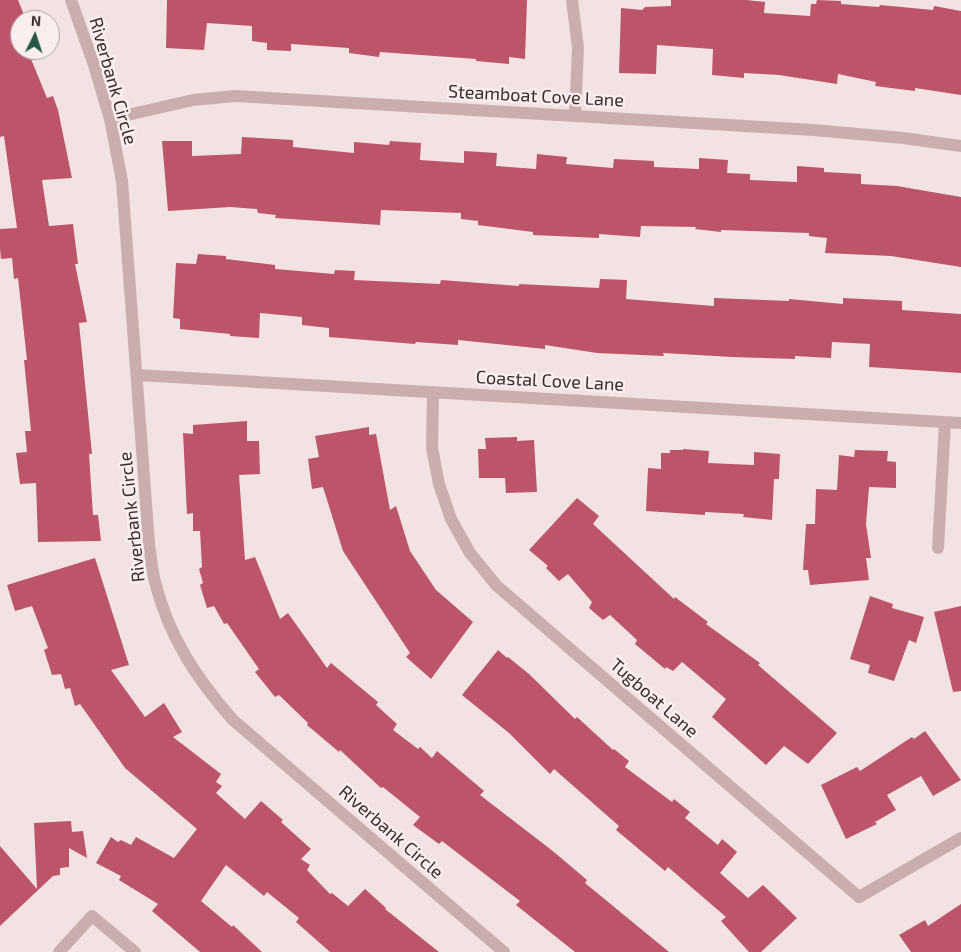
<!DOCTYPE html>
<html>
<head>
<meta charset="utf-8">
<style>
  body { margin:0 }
  #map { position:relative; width:961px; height:952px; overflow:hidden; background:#f2e3e2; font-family:"Exo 2",sans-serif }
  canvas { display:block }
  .north { position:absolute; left:10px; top:10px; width:50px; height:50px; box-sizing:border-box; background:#faefee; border:1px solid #ada1a1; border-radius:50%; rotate:4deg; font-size:14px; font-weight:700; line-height:20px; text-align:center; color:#392c2d }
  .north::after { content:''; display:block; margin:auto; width:18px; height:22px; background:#245844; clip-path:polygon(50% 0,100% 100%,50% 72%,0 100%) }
</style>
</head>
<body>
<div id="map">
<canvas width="961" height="952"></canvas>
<div class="north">N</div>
</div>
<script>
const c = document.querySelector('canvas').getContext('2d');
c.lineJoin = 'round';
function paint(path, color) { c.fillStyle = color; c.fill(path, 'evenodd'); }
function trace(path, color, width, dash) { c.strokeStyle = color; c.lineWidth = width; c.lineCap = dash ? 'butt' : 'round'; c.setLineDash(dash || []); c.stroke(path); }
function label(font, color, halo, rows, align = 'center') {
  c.font = font + ' "Exo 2",sans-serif'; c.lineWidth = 5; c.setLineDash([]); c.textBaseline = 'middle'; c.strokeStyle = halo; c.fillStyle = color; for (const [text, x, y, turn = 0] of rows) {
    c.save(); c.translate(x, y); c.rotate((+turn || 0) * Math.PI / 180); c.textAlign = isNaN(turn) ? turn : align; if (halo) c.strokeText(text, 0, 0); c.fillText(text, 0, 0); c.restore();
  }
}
const building = new Path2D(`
  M 0,0 L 18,0 L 26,20 L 20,20 L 20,50 L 33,50 L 35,57 L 31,59 L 47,98 L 53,96 L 58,110 L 72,178 L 42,180 L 49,226 L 73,224 L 78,264 L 75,264 L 87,322 L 79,323 L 92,454 L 89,454 L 93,515 L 98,515 L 101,541 L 38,542 L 36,483 L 20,484 L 16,453 L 27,452 L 25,431 L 31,431 L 24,360 L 27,360 L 18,278 L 14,279 L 12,258 L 1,259 L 0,249 L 0,229 L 17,228 L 4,136 L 0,137 Z
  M 167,0 L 527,0 L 525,59 L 509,57 L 509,64 L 476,61 L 476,59 L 380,52 L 379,57 L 349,53 L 349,48 L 291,44 L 291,51 L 267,50 L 267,43 L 252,41 L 252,26 L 207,23 L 204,50 L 166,48 Z
  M 671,0 L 746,0 L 765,2 L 764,13 L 810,16 L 811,4 L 816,4 L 817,0 L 841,1 L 841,4 L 879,7 L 880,5 L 933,10 L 934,6 L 961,11 L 961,95 L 915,88 L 915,91 L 875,86 L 876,82 L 838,74 L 837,84 L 779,75 L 744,73 L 744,78 L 712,75 L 713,49 L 657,45 L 656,74 L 619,73 L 621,8 L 642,10 L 645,7 L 671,6 Z
  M 242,137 L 293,140 L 293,147 L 354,153 L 354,142 L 389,145 L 390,141 L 421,143 L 420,160 L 464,163 L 464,151 L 497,153 L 496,166 L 536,169 L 537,154 L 567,157 L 566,164 L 613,168 L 614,159 L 654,161 L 654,167 L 699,169 L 699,158 L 728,160 L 727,173 L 750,174 L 750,180 L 797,182 L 797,166 L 824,168 L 824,172 L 861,174 L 861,184 L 897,186 L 961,197 L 961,267 L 891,256 L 825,253 L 827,238 L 809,236 L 809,233 L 721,230 L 721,232 L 695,229 L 696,227 L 641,226 L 640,237 L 599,234 L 599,238 L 533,235 L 533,232 L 478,225 L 478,221 L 461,219 L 461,213 L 381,210 L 380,225 L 275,218 L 276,215 L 258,213 L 257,209 L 230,207 L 168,211 L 162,141 L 192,141 L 192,156 L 241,154 Z
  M 198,254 L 226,256 L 226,259 L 275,265 L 275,269 L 334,274 L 335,270 L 355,271 L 354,280 L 440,284 L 441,280 L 519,286 L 519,284 L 599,288 L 600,279 L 627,280 L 626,299 L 714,306 L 714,298 L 789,301 L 789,299 L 843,304 L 843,298 L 902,301 L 902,310 L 961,314 L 961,373 L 869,367 L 870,344 L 832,342 L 831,358 L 795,356 L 795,359 L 732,357 L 663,353 L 664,356 L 597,353 L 545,345 L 545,349 L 458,340 L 458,345 L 416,342 L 415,344 L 329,337 L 329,328 L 302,325 L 302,317 L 260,313 L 259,338 L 230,336 L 230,334 L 180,329 L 180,319 L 173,318 L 176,263 L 196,264 Z
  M 247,421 L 247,441 L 259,441 L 260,474 L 239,475 L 245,560 L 255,557 L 280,619 L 288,613 L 327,668 L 331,663 L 378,702 L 376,705 L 397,724 L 393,730 L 418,749 L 420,747 L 432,758 L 437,751 L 484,791 L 480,795 L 554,852 L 587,880 L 585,883 L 669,952 L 575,952 L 516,905 L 520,901 L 503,888 L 442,841 L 439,844 L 413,825 L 420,817 L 383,787 L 381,788 L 340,750 L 339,752 L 307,725 L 308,723 L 279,695 L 275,697 L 255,672 L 259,669 L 227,623 L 224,624 L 214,606 L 207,608 L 200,585 L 203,583 L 199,569 L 202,567 L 200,531 L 193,531 L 193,513 L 187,514 L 183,433 L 193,434 L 193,425 Z
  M 369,427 L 369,435 L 376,434 L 390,510 L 396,506 L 410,551 L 436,590 L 473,622 L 431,679 L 406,657 L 410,653 L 343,551 L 323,487 L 312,489 L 308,459 L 319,457 L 315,436 Z
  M 517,437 L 517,441 L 534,440 L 537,492 L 506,493 L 505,478 L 479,478 L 478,449 L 486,449 L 485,438 Z
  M 683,449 L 709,451 L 708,463 L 754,465 L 754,452 L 780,454 L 779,479 L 774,479 L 772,520 L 743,517 L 744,514 L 705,512 L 705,515 L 646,511 L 648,468 L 661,469 L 661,453 L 670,453 L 670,450 L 683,450 Z
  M 855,450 L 888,451 L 887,461 L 896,462 L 896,488 L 869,487 L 866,524 L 871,558 L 866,558 L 869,580 L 810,585 L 808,570 L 803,570 L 806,524 L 815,524 L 816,489 L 837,490 L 839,455 L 854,457 Z
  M 577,498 L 599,516 L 593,524 L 674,599 L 675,597 L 708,622 L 706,624 L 760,663 L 758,665 L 837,733 L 808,764 L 784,746 L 766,765 L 712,717 L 726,699 L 682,662 L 673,671 L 666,667 L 665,669 L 635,644 L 637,640 L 610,615 L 603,620 L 589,608 L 592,602 L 568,574 L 559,581 L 546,568 L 548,566 L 529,550 Z
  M 95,558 L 129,665 L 111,670 L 145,717 L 164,703 L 182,732 L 173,737 L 221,774 L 216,782 L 222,786 L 216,793 L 245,819 L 261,801 L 283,820 L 281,822 L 311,849 L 301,859 L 310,865 L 307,870 L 330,894 L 332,893 L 348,906 L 365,889 L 386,908 L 385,909 L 439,952 L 330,952 L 296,922 L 299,918 L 267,892 L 264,896 L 226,865 L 201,901 L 232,927 L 233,925 L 262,952 L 200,952 L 152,911 L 158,904 L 119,880 L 121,876 L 96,863 L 111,837 L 118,842 L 121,840 L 131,845 L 136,837 L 174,858 L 197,829 L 125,768 L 80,704 L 75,706 L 70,688 L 65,689 L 61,674 L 52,675 L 44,650 L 48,648 L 32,606 L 15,611 L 7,585 Z
  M 870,596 L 893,604 L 892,608 L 924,617 L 916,643 L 909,640 L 894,681 L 868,673 L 870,665 L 850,659 Z
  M 961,606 L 961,691 L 953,692 L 934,612 Z
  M 498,650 L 507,658 L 508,657 L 529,674 L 575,719 L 577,717 L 613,750 L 614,749 L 629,761 L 625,767 L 672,802 L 674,799 L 690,812 L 685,818 L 718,845 L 722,839 L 737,852 L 720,873 L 748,898 L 763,885 L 797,918 L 761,952 L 749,952 L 721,921 L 726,917 L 668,867 L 665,871 L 616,830 L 619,826 L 554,769 L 550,774 L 509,733 L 462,695 Z
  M 925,731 L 961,780 L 933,796 L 921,776 L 887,795 L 896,810 L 875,822 L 877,824 L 846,839 L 821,785 L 857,767 L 860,771 L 912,737 L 914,739 Z
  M 71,821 L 72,832 L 83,831 L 87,858 L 69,848 L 69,867 L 60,868 L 60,875 L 53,876 L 0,926 L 0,846 L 37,889 L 34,823 Z
  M 961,904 L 961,952 L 911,952 L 899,935 L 925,920 L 928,926 Z`);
const street = new Path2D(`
  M 71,0 L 94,65 L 110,119 L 122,181 L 149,544 C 151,557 152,570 155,582 C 169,637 196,678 233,720 L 504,952
  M 572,0 L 578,48 L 575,116
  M 110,119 L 193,100 L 235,96 L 813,130 L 903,138 L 961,146
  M 137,375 L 961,423
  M 433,392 L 432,448 L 439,484 L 451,519 L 470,553 L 497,586 L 859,897 L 961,838
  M 938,548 L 945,423
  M 59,952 L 92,916 L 135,952`);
const streetNames = [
  ["Riverbank Circle",113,81,74],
  ["Steamboat Cove Lane",536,96,3],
  ["Coastal Cove Lane",550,381,3],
  ["Riverbank Circle",132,517,-96],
  ["Tugboat Lane",654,698,41],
  ["Riverbank Circle",391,832,41]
];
paint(building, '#bd556a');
trace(street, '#caaeae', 12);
label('18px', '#392c2d', '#faefee', streetNames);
</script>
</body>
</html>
